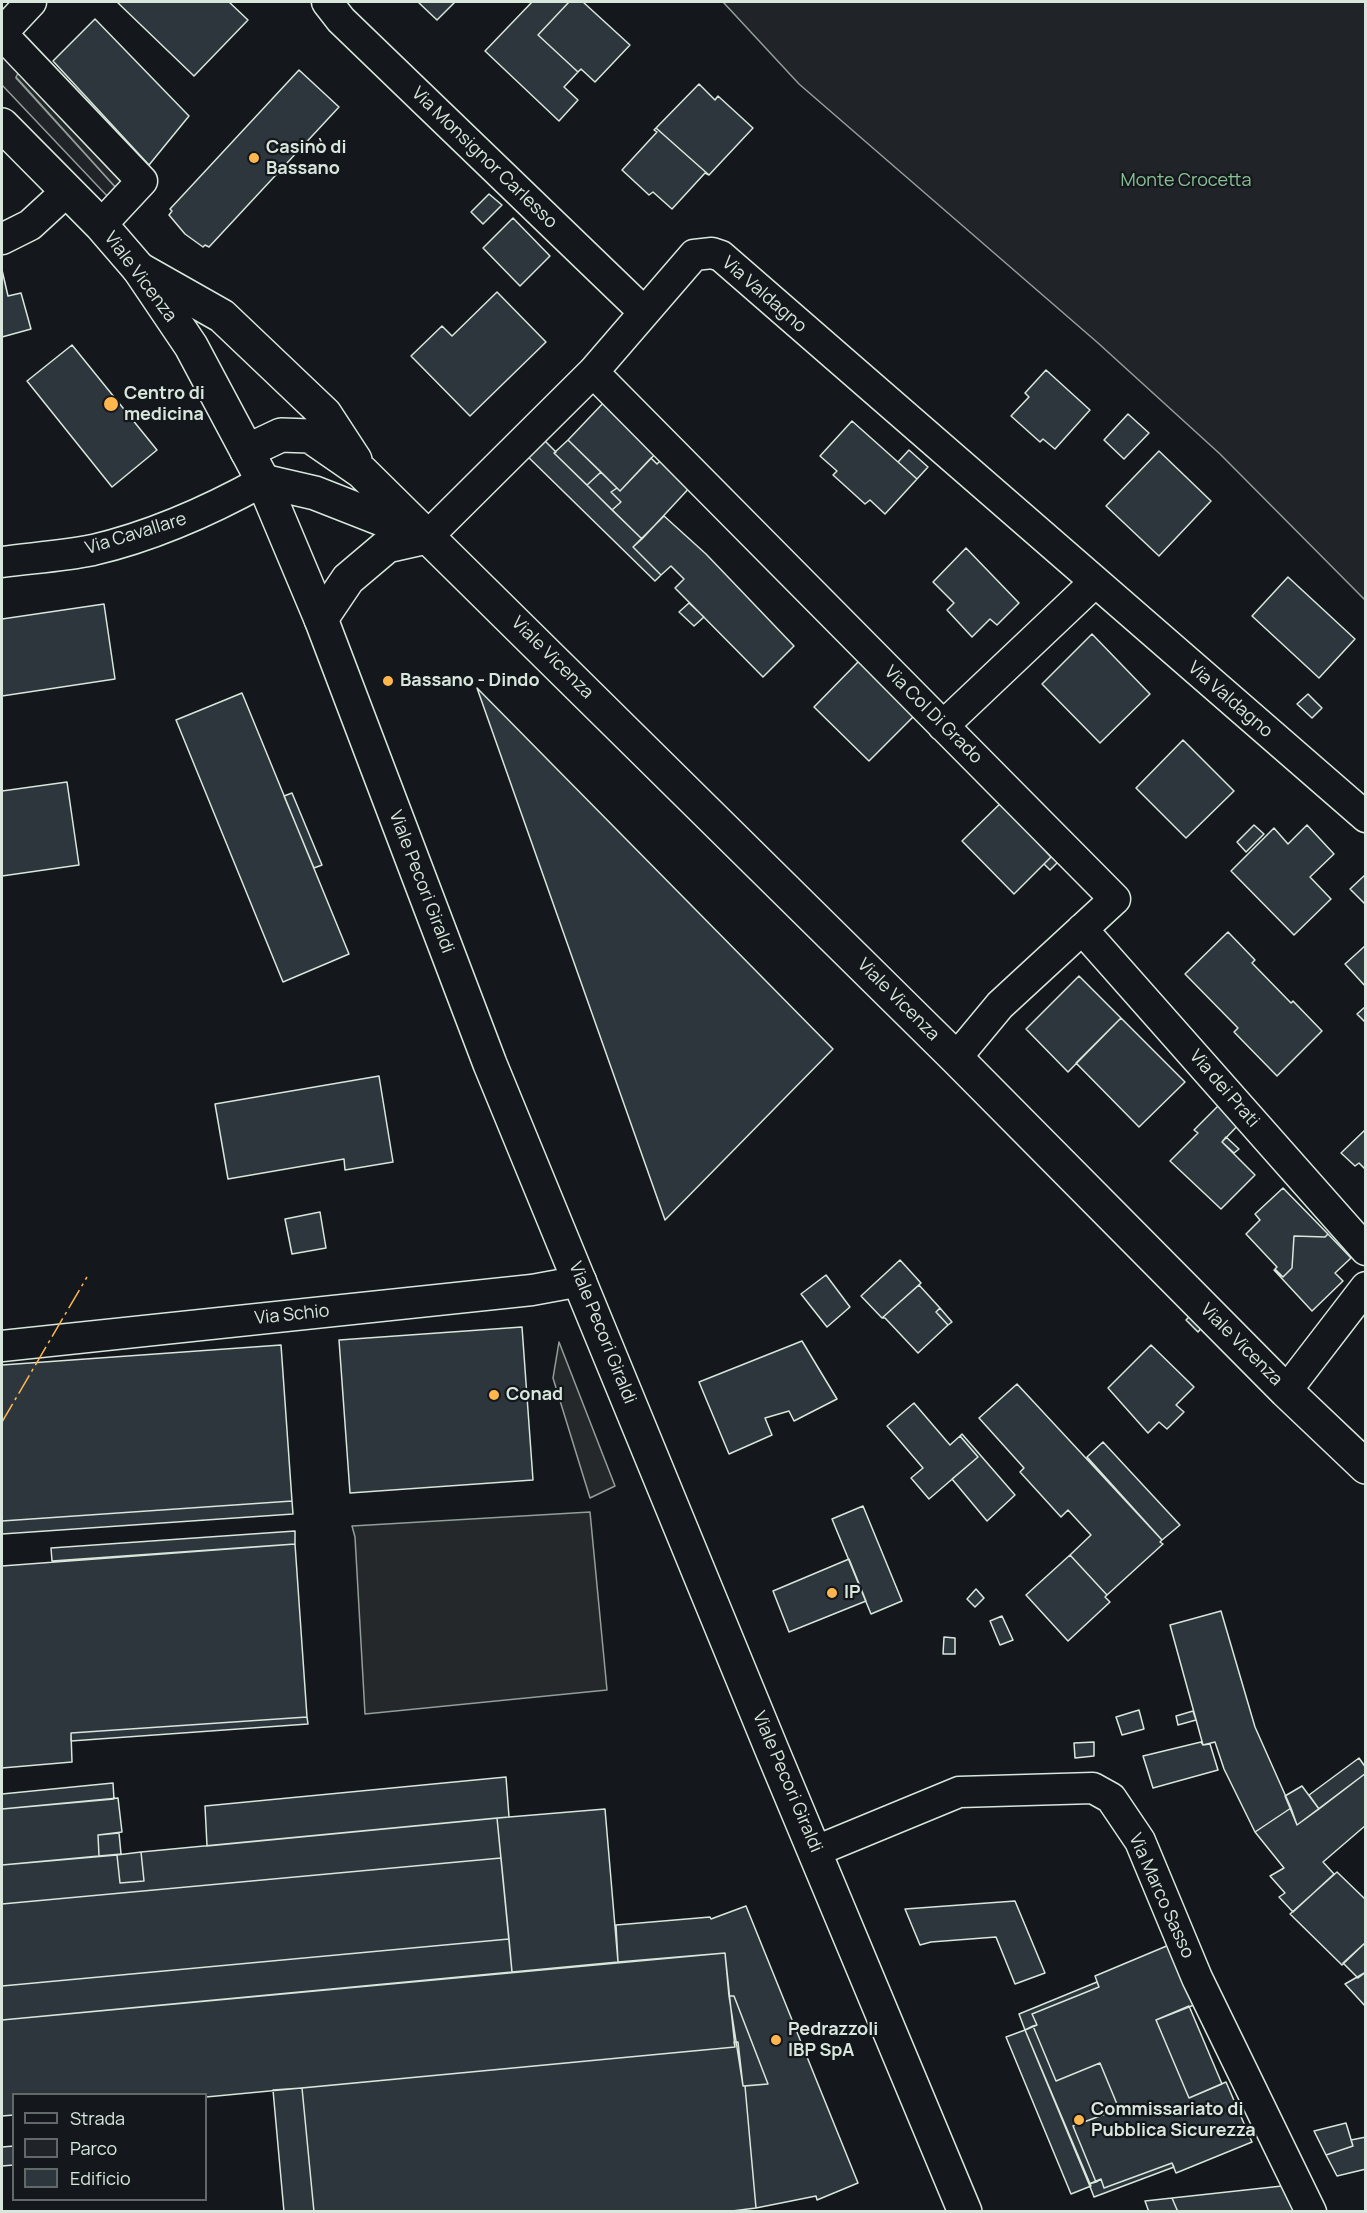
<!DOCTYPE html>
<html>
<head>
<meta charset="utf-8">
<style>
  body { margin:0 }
  #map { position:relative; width:1367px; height:2213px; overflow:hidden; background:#14181c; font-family:Manrope,sans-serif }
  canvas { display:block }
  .frame { position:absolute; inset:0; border:3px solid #d8e6dc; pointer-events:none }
  .legend { position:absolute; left:12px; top:2093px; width:195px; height:108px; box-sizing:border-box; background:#14181c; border:2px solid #626a69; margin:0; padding:8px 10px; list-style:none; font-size:18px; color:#d8e6dc }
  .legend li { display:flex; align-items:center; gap:12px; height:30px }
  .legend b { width:30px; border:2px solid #626a69 }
</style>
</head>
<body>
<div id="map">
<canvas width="1367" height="2213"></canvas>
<div class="frame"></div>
<ul class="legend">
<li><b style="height:8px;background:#14181c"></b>Strada</li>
<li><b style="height:16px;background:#202428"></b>Parco</li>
<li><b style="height:16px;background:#2c363c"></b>Edificio</li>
</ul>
</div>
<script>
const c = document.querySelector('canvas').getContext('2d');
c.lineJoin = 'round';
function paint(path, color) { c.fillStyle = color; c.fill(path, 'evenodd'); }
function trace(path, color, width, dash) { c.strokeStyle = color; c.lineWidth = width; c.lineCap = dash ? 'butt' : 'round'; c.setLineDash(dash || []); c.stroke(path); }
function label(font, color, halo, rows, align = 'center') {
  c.font = font + ' Manrope,sans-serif'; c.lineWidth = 4.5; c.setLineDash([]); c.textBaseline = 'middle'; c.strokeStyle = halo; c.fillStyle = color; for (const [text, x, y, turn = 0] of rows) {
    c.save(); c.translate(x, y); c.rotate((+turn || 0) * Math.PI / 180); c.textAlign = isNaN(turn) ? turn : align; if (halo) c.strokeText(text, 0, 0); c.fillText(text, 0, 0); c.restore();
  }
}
const green = new Path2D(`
  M 723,2 L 1365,2 L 1365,600 L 1220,454 L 1098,343 L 799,84 Z
  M 2,54 L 26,66 L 16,78 L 118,190 L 109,198 L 2,85 Z`);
const parking = new Path2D(`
  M 21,68 L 128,178 L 118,190 L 16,77 Z
  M 559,1342 L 615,1486 L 590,1498 L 553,1378 Z
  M 590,1512 L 607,1690 L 365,1714 L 355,1537 L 352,1526 Z`);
const building = new Path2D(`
  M 117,2 L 229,2 L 248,20 L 194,76 Z
  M 418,2 L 455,2 L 437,20 Z
  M 532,2 L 569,2 L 538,35 L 578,72 L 564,87 L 578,100 L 559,121 L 485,51 Z
  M 569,2 L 583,2 L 630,45 L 595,82 L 581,69 L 578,72 L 538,35 Z
  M 95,19 L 189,116 L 149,165 L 53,61 Z
  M 299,70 L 339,107 L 209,247 L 205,245 L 203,247 L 185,234 L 169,215 L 172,211 L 170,209 Z
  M 699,84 L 715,100 L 718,96 L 753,128 L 709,175 L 656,128 Z
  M 656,128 L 709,175 L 705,173 L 672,209 L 653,192 L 649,195 L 622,170 L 657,132 L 654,130 Z
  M 489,194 L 502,205 L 483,224 L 471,212 Z
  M 513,218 L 550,256 L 520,286 L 483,248 Z
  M 2,270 L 8,296 L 21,293 L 31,329 L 2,337 Z
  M 497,292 L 546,342 L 470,416 L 411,356 L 442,326 L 452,336 Z
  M 72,345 L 157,450 L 112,487 L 27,381 Z
  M 1046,370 L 1090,410 L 1055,449 L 1043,439 L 1040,442 L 1011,416 L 1029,397 L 1025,393 Z
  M 608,398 L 659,450 L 620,491 L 568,440 Z
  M 1128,414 L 1149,433 L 1124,459 L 1104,440 Z
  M 852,421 L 917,479 L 885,514 L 870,500 L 865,504 L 833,475 L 837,471 L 820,456 Z
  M 539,435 L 556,452 L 554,453 L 642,539 L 633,547 L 661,575 L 655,581 L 522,451 Z
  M 568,440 L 601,472 L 587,485 L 554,453 Z
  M 909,450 L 928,467 L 917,479 L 898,462 Z
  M 1159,451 L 1211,501 L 1159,556 L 1106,506 Z
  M 665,456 L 693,484 L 642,539 L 612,510 L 621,502 L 611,492 L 617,488 L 620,491 L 651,458 L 657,464 Z
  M 601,472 L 617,488 L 611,492 L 621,502 L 612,510 L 587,485 Z
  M 664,516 L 706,554 L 794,646 L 763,677 L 675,588 L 684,579 L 671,566 L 661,575 L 633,547 Z
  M 966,548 L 1019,603 L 997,625 L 990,619 L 972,637 L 947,610 L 954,603 L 933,582 Z
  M 1288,577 L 1355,639 L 1319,678 L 1252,616 Z
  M 689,603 L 704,617 L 694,626 L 679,612 Z
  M 104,604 L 115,679 L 2,696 L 2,619 Z
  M 1092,634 L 1150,694 L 1100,743 L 1042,684 Z
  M 859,661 L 914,716 L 869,761 L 814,707 Z
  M 477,688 L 833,1049 L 665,1220 Z
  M 242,693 L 349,954 L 283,982 L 176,720 Z
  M 1308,694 L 1322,708 L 1312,718 L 1297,704 Z
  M 1183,740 L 1234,791 L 1186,838 L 1136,788 Z
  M 67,782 L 79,865 L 2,876 L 2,791 Z
  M 292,793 L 322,865 L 314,868 L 284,796 Z
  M 1008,796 L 1045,834 L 1037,842 L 1051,857 L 1014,894 L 962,841 Z
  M 1254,825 L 1264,834 L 1246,852 L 1237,842 Z
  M 1307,825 L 1334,854 L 1310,877 L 1331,899 L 1294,935 L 1231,871 L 1274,828 L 1288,844 Z
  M 1045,834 L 1065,855 L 1050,870 L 1044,864 L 1051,857 L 1037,842 Z
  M 1366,874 L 1366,903 L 1365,904 L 1350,889 Z
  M 1228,932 L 1255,960 L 1252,963 L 1291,1003 L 1293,1001 L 1322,1031 L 1277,1076 L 1234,1032 L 1238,1028 L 1185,974 Z
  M 1366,945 L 1366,987 L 1345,964 Z
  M 1079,976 L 1121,1018 L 1068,1072 L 1026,1029 Z
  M 1366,1006 L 1366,1023 L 1357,1014 Z
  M 1121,1018 L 1185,1082 L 1139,1127 L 1076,1063 Z
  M 379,1076 L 393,1162 L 345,1170 L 344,1159 L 228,1179 L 215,1104 Z
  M 1224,1100 L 1244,1119 L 1222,1142 L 1255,1175 L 1221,1209 L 1170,1161 L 1198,1133 L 1194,1130 Z
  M 1366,1129 L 1366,1170 L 1359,1163 L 1355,1166 L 1341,1153 Z
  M 1226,1137 L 1239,1149 L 1234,1153 L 1222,1142 Z
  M 1283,1188 L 1328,1234 L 1325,1237 L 1294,1236 L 1292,1268 L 1283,1277 L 1275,1269 L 1277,1267 L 1246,1234 L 1260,1220 L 1255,1214 Z
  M 320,1212 L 326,1248 L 292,1254 L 285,1219 Z
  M 1328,1234 L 1351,1258 L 1335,1273 L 1343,1281 L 1312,1311 L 1274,1270 L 1283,1277 L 1292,1268 L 1294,1236 L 1325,1237 Z
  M 900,1260 L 921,1283 L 882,1318 L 861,1296 Z
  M 826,1275 L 850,1307 L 827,1327 L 801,1294 Z
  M 919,1285 L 940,1308 L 936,1312 L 948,1325 L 918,1353 L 885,1318 L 882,1318 Z
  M 940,1308 L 952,1322 L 948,1325 L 936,1312 Z
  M 1192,1314 L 1204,1325 L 1198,1332 L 1186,1320 Z
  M 522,1327 L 533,1480 L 350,1493 L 339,1340 Z
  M 802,1341 L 837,1399 L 794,1421 L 789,1411 L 765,1418 L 772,1435 L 729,1454 L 699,1382 Z
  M 281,1345 L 292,1501 L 2,1521 L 2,1365 Z
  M 1151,1345 L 1194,1387 L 1176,1405 L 1184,1412 L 1167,1429 L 1159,1422 L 1148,1433 L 1108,1388 Z
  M 1017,1384 L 1162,1540 L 1160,1542 L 1163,1544 L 1107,1595 L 1070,1555 L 1091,1535 L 1068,1510 L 1061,1517 L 1020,1472 L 1024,1468 L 979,1418 Z
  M 914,1403 L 950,1445 L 960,1436 L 978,1457 L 929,1499 L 911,1478 L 923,1468 L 887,1426 Z
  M 962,1434 L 1015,1495 L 987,1521 L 952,1479 L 978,1457 L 960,1436 Z
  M 1103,1442 L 1180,1525 L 1162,1540 L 1087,1457 Z
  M 292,1501 L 293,1514 L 2,1534 L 2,1521 Z
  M 863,1506 L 902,1601 L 871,1614 L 832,1519 Z
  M 295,1531 L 295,1544 L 52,1561 L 51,1548 Z
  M 295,1544 L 307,1717 L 71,1733 L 72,1762 L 2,1768 L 2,1566 Z
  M 1070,1555 L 1107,1595 L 1105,1597 L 1110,1602 L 1068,1641 L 1026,1595 Z
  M 849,1559 L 866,1601 L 789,1632 L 773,1591 Z
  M 976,1589 L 984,1598 L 975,1607 L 967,1599 Z
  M 1221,1611 L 1255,1727 L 1291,1808 L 1255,1832 L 1224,1769 L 1215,1742 L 1203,1745 L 1170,1625 Z
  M 1002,1616 L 1013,1640 L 1000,1645 L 990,1621 Z
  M 944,1637 L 955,1638 L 955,1654 L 943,1654 Z
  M 1139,1710 L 1144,1729 L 1122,1735 L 1116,1717 Z
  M 1193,1711 L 1196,1720 L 1178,1725 L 1176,1716 Z
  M 307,1717 L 308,1724 L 71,1741 L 71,1733 Z
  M 1094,1742 L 1094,1756 L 1075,1758 L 1074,1743 Z
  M 1201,1742 L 1203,1745 L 1210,1744 L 1218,1770 L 1153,1788 L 1143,1756 Z
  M 1359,1758 L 1366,1768 L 1366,1773 L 1319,1809 L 1309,1795 Z
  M 1366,1773 L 1366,1825 L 1323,1862 L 1334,1874 L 1293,1912 L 1279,1897 L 1285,1893 L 1270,1876 L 1284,1868 L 1255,1832 L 1291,1808 L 1297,1825 Z
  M 506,1777 L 509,1817 L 207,1846 L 205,1806 Z
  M 113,1783 L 114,1799 L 2,1809 L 2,1794 Z
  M 1302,1786 L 1319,1809 L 1297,1825 L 1285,1796 Z
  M 118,1798 L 122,1832 L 98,1835 L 99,1856 L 2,1865 L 2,1809 Z
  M 605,1809 L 618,1962 L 512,1972 L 497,1818 Z
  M 497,1818 L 501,1858 L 2,1904 L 2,1865 L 117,1855 L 120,1883 L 144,1881 L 141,1852 Z
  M 119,1833 L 121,1854 L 99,1856 L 98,1835 Z
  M 141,1852 L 144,1881 L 120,1883 L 117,1855 Z
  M 501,1858 L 509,1939 L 2,1986 L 2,1904 Z
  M 1337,1872 L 1366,1900 L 1366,1942 L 1342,1965 L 1290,1914 Z
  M 1015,1901 L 1045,1973 L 1015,1984 L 996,1937 L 931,1942 L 920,1945 L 905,1909 Z
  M 746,1906 L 858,2183 L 817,2200 L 816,2196 L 756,2208 L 745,2086 L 768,2084 L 734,1996 L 729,1996 L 725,1953 L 618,1962 L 616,1925 L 710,1917 L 711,1919 Z
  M 509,1939 L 512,1972 L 2,2020 L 2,1986 Z
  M 1366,1942 L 1366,1972 L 1358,1978 L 1343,1963 Z
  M 1169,1945 L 1194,2005 L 1156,2020 L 1189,2098 L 1226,2082 L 1252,2142 L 1176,2173 L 1172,2163 L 1104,2188 L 1101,2179 L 1096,2182 L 1073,2126 L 1119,2109 L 1100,2063 L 1056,2081 L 1033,2026 L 1037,2025 L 1032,2014 L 1099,1987 L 1095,1976 Z
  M 725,1953 L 735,2047 L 206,2097 L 206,2094 L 14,2094 L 14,2115 L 2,2116 L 2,2020 Z
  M 1366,1972 L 1366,2007 L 1345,1984 Z
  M 1097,1982 L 1099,1987 L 1032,2014 L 1037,2025 L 1025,2030 L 1019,2014 Z
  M 729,1996 L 734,1996 L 768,2084 L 743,2086 Z
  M 1189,2006 L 1222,2084 L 1189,2098 L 1156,2020 Z
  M 1033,2026 L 1056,2081 L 1100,2063 L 1119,2109 L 1073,2126 L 1096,2182 L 1089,2184 L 1025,2030 Z
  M 1025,2030 L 1091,2186 L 1071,2194 L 1006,2037 Z
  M 734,2042 L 738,2042 L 743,2086 L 745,2086 L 756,2208 L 724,2212 L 314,2212 L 302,2088 L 735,2047 Z
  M 302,2088 L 314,2212 L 284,2212 L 273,2090 Z
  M 1346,2123 L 1353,2146 L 1326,2155 L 1314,2131 Z
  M 1366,2137 L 1366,2169 L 1337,2176 L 1326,2155 L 1353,2146 L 1351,2140 Z
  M 14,2146 L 14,2165 L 2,2166 L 2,2147 Z
  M 1172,2163 L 1174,2167 L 1094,2197 L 1089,2184 L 1101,2179 L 1104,2188 Z
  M 1282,2186 L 1296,2212 L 1178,2212 L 1172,2198 Z
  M 1172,2198 L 1178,2212 L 1149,2212 L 1145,2201 Z`);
const minor = new Path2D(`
  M 327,2 L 341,20 L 644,312
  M 2,33 L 31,2
  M 2,34 L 142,181 L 101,225
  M 2,239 L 30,225 L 67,191
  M 593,372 L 1115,899 L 1000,1005 L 956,1058
  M 427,537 L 593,372 L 694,255 L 712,253 L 721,256 L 1366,817
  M 2,562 C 32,558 63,556 93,550 C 153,536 209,511 263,481
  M 943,726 L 1095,582
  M 1082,929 L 1366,1250
  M 2,1346 L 532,1290 L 581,1281
  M 1286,1391 L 1366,1287
  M 816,1851 L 959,1792 L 1093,1788 L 1111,1798 L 1140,1841 L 1197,1978 L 1311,2212`);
const tertiary = new Path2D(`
  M 139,269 L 222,316 L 325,414 L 355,460
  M 247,451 L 281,435 L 310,436 L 362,472 L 956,1058 L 1286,1391 L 1366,1467
  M 263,481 L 315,493 L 417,533
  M 321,619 L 348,579 L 387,546 L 427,537`);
const secondary = new Path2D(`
  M 2,125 L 101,225 L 139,269 L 191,346 L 263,481 L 321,619 L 490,1064 L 772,1750 L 965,2212`);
const power = new Path2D(`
  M 2,1422 L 87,1277`);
const markers = [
  [254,158,6,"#ffb74d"],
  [111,404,8,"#ffb74d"],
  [388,681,6,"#ffb74d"],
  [494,1395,6,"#ffb74d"],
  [832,1593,6,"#ffb74d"],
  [776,2040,6,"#ffb74d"],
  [1079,2120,6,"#ffb74d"]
];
const poiNames = [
  ["Casinò di",266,148],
  ["Bassano",266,169],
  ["Centro di",124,394],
  ["medicina",124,415],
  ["Bassano - Dindo",400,681],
  ["Conad",506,1395],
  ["IP",844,1593],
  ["Pedrazzoli",788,2030],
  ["IBP SpA",788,2051],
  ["Commissariato di",1091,2110],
  ["Pubblica Sicurezza",1091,2131]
];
const streetNames = [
  ["Via Monsignor Carlesso",484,158,44],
  ["Viale Vicenza",140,277,53],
  ["Via Valdagno",764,295,41],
  ["Via Cavallare",136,534,-17],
  ["Viale Vicenza",552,658,45],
  ["Via Valdagno",1230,700,41],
  ["Via Col Di Grado",933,715,45],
  ["Viale Pecori Giraldi",421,882,69],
  ["Viale Vicenza",898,1000,45],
  ["Via dei Prati",1224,1089,49],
  ["Via Schio",292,1315,-6],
  ["Viale Pecori Giraldi",602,1333,68],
  ["Viale Vicenza",1241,1345,45],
  ["Viale Pecori Giraldi",787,1782,67],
  ["Via Marco Sasso",1161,1896,66]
];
const parkNames = [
  ["Monte Crocetta",1186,181]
];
paint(green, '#202428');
trace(green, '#939e99', 1.5);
paint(parking, '#24282b');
trace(parking, '#939e99', 1.5);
paint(building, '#2c363c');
trace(building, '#d8e6dc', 1.5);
trace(minor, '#d8e6dc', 33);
trace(tertiary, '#d8e6dc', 36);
trace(secondary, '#d8e6dc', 36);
trace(minor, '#14181c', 30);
trace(tertiary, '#14181c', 33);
trace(secondary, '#14181c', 33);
trace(power, '#ffb74d', 1.5, [21, 4.5, 3, 4.5]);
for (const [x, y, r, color] of markers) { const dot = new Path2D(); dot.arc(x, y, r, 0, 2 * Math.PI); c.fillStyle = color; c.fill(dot); trace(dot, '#14181c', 2); }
label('bold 18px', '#d8e6dc', '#14181c', poiNames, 'left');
label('18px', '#d8e6dc', '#14181c', streetNames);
label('18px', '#8ac095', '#14181c', parkNames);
</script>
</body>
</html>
